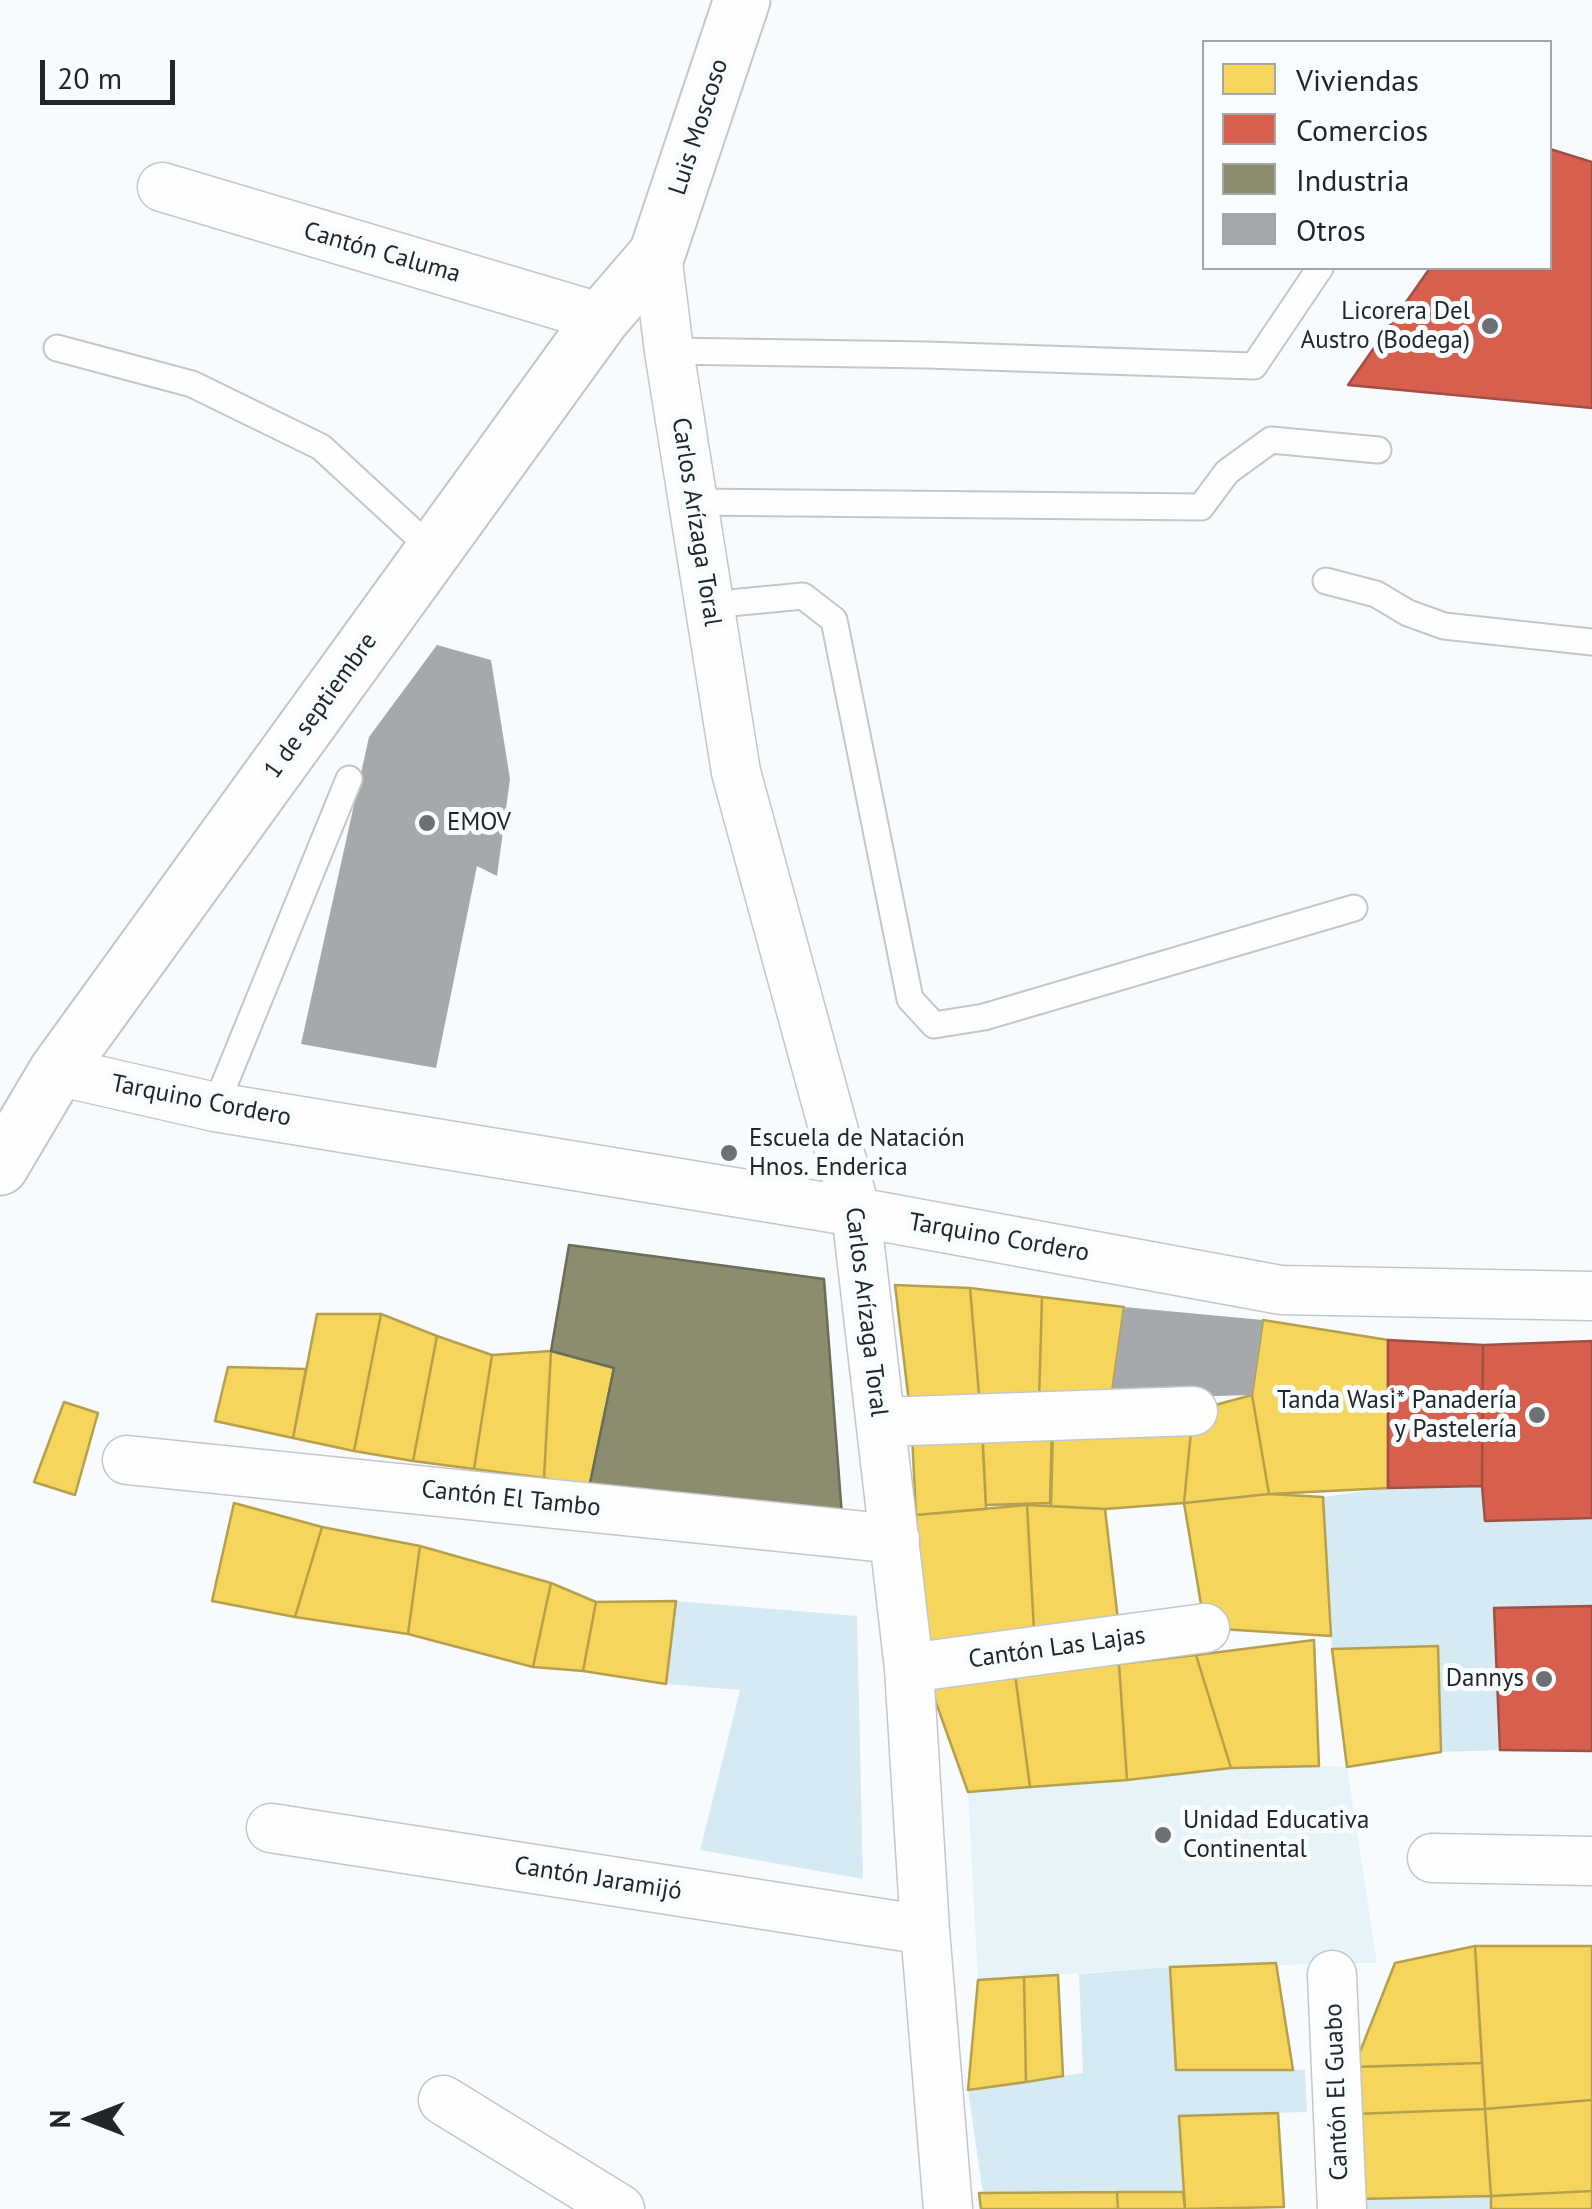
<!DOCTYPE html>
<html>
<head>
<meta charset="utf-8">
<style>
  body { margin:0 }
  #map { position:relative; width:1592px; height:2209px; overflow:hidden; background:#f8fbfd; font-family:"PT Sans",sans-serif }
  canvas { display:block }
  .legend { position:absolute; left:1202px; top:40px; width:350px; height:230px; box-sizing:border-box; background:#f7fcfe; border:2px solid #a2a6a8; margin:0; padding:12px 18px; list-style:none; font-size:30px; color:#222628 }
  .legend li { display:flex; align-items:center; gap:20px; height:50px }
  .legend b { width:50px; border:2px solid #a2a6a8 }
  .north { position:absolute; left:40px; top:2069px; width:100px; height:100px; -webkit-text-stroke:8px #f7fcfe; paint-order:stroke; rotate:270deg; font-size:28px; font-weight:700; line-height:40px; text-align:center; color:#222628 }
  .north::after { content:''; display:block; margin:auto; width:35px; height:45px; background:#222628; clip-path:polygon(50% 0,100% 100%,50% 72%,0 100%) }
  .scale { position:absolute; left:40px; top:60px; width:135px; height:45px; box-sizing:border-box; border:5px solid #222628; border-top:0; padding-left:12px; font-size:30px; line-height:35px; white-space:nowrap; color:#222628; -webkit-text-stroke:8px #f7fcfe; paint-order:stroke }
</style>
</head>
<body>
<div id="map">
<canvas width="1592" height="2209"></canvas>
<ul class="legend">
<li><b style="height:28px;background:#f6d55c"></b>Viviendas</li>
<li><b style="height:28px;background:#d6604d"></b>Comercios</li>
<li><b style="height:28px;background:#8c8c6e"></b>Industria</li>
<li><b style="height:28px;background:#a6a9ab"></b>Otros</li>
</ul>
<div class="north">N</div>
<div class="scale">20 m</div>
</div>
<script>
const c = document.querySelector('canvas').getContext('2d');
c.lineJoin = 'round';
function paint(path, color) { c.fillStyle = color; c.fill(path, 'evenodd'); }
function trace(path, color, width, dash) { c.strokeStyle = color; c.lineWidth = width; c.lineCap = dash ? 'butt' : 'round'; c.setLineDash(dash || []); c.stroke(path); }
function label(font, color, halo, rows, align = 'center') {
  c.font = font + ' "PT Sans",sans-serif'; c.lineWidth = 10; c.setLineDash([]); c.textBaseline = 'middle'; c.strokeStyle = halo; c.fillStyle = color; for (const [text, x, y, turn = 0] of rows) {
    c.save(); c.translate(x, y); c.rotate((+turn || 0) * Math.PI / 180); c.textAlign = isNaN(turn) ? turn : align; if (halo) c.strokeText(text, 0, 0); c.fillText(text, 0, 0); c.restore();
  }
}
const built = new Path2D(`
  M 1319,1766 L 1347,1767 L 1377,1963 L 1170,1967 L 978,1980 L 968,1792 L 1127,1780 L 1231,1768 Z`);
const green = new Path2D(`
  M 1482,1486 L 1486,1521 L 1592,1518 L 1592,1606 L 1494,1608 L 1500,1750 L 1441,1752 L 1437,1646 L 1332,1649 L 1323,1497 L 1388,1488 Z
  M 676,1601 L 857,1616 L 863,1879 L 700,1850 L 740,1690 L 666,1684 Z
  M 1170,1967 L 1176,2070 L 1305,2070 L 1307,2112 L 1179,2116 L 1183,2192 L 983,2194 L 968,2090 L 1083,2073 L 1079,1974 Z
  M 1491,2196 L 1491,2209 L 1358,2209 L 1357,2199 Z`);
const homes = new Path2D(`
  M 895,1285 L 970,1288 L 980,1406 L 910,1411 Z
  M 970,1288 L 1042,1297 L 1039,1400 L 980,1406 Z
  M 1042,1297 L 1124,1307 L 1111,1399 L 1039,1400 Z
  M 317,1314 L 381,1314 L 354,1451 L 293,1438 Z
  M 381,1314 L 437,1336 L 413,1461 L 354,1451 Z
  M 1263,1320 L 1388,1340 L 1388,1488 L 1269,1494 L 1252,1395 Z
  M 437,1336 L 492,1355 L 474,1469 L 413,1461 Z
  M 551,1351 L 544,1478 L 474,1469 L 492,1355 Z
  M 551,1351 L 614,1368 L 589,1488 L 544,1478 Z
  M 228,1367 L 306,1369 L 293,1438 L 215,1421 Z
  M 1252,1395 L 1269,1494 L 1184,1503 L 1193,1411 Z
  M 64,1402 L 98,1413 L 75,1495 L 34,1482 Z
  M 1193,1411 L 1184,1503 L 1105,1509 L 1051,1506 L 1053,1426 Z
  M 1052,1425 L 1050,1503 L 986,1505 L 982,1426 Z
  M 982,1430 L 986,1509 L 916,1515 L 912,1434 Z
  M 1269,1494 L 1323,1497 L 1331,1636 L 1205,1628 L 1184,1503 Z
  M 234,1503 L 322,1527 L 295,1617 L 212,1601 Z
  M 1027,1505 L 1034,1631 L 925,1650 L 916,1515 Z
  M 1027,1505 L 1105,1509 L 1118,1620 L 1034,1631 Z
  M 322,1527 L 420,1546 L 408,1634 L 295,1617 Z
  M 420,1546 L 551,1583 L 533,1667 L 408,1634 Z
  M 551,1583 L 596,1602 L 583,1671 L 533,1667 Z
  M 676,1601 L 666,1684 L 583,1671 L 596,1602 Z
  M 1314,1640 L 1319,1766 L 1231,1768 L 1196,1655 Z
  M 1438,1646 L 1441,1752 L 1347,1767 L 1332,1649 Z
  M 1196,1655 L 1231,1768 L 1127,1780 L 1119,1664 Z
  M 1119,1664 L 1127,1780 L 1030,1787 L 1015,1674 Z
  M 1015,1674 L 1030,1787 L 968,1792 L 929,1683 Z
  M 1475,1946 L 1482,2063 L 1354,2067 L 1395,1963 Z
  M 1475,1946 L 1592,1946 L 1592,2100 L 1485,2109 Z
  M 1276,1963 L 1293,2070 L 1176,2070 L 1170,1967 Z
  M 1058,1975 L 1063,2076 L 1026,2082 L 1024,1977 Z
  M 1024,1977 L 1026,2082 L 968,2090 L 978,1980 Z
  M 1482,2063 L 1485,2109 L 1354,2114 L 1354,2067 Z
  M 1592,2100 L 1592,2191 L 1491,2196 L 1485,2109 Z
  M 1485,2109 L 1491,2196 L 1357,2199 L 1354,2114 Z
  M 1278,2113 L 1284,2207 L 1185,2209 L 1179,2116 Z
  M 1592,2191 L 1592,2209 L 1491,2209 L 1491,2196 Z
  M 1117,2192 L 1118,2209 L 981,2209 L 979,2193 Z
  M 1117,2192 L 1183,2192 L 1185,2209 L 1118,2209 Z`);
const shops = new Path2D(`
  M 1550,149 L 1592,162 L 1592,408 L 1348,385 L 1430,268 L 1550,268 Z
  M 1388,1340 L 1483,1345 L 1482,1486 L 1388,1488 Z
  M 1592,1341 L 1592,1518 L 1485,1521 L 1482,1486 L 1483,1345 Z
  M 1592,1606 L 1592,1751 L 1500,1750 L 1494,1608 Z`);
const industry = new Path2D(`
  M 569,1245 L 824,1279 L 842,1516 L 589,1488 L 614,1368 L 551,1351 Z`);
const building = new Path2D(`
  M 437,645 L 491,660 L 510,779 L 497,876 L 477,866 L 436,1068 L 301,1044 L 369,737 Z
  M 1124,1307 L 1263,1320 L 1252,1395 L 1111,1399 Z`);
const lane = new Path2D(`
  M 57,348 L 192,384 L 321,447 L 434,551
  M 669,351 L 927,355 L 1254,366 L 1320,268
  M 693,502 L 1201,507 L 1227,472 L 1271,440 L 1378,450
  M 1326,581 L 1376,594 L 1408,613 L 1444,626 L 1592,642
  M 709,605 L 803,596 L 834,620 L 910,999 L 934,1025 L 984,1017 L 1354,908
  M 215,1107 L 349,779`);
const street = new Path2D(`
  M 162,187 L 602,318
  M 657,254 L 669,351 L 736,772 L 856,1212 L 909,1668 L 925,1930 L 948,2209
  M 57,1071 L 215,1107 L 856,1212 L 1281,1290 L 1592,1296
  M 881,1422 L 1193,1411
  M 127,1460 L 895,1539
  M 909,1668 L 1205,1628
  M 271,1828 L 925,1930
  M 1432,1858 L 1592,1861
  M 1332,1975 L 1342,2209
  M 443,2100 L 620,2209`);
const secondary = new Path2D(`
  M 0,1167 L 57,1071 L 602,318 L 657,254 L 742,0`);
const markers = [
  [1490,326,10,"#6d7173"],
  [427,823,10,"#6d7173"],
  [729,1153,10,"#6d7173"],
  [1537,1415,10,"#6d7173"],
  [1544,1679,10,"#6d7173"],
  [1163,1835,10,"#6d7173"]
];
const streetNames = [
  ["Luis Moscoso",699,127,-72],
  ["Cantón Caluma",382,253,16],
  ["Carlos Arízaga Toral",696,522,81],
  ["1 de septiembre",321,706,-54],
  ["Tarquino Cordero",201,1101,11],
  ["Tarquino Cordero",999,1238,10],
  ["Carlos Arízaga Toral",866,1312,83],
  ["Cantón El Tambo",511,1499,6],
  ["Cantón Las Lajas",1057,1648,-8],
  ["Cantón Jaramijó",598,1879,9],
  ["Cantón El Guabo",1337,2092,-92]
];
const poiNames = [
  ["Licorera Del",1470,312],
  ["Austro (Bodega)",1470,341],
  ["EMOV",447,823,"left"],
  ["Escuela de Natación",749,1139,"left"],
  ["Hnos. Enderica",749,1168,"left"],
  ["Tanda Wasi* Panadería",1517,1401],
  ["y Pastelería",1517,1430],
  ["Dannys",1524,1679],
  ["Unidad Educativa",1183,1821,"left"],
  ["Continental",1183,1850,"left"]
];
paint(built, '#e6f3f8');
paint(green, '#d6eaf4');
paint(homes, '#f6d55c');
trace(homes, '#b6a04c', 2.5);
paint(shops, '#d6604d');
trace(shops, '#a04f42', 2.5);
paint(industry, '#8c8c6e');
trace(industry, '#6c6d59', 2.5);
paint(building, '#a6a9ab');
trace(lane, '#c4c7c9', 29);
trace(street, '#c4c7c9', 51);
trace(secondary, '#c4c7c9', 59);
trace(lane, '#fefeff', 25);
trace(street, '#fefeff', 48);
trace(secondary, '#fefeff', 55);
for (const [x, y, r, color] of markers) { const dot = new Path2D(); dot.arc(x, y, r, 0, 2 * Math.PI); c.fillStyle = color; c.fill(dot); trace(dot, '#f7fcfe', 4); }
label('25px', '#222628', '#f7fcfe', streetNames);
label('25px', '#222628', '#f7fcfe', poiNames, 'right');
</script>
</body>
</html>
